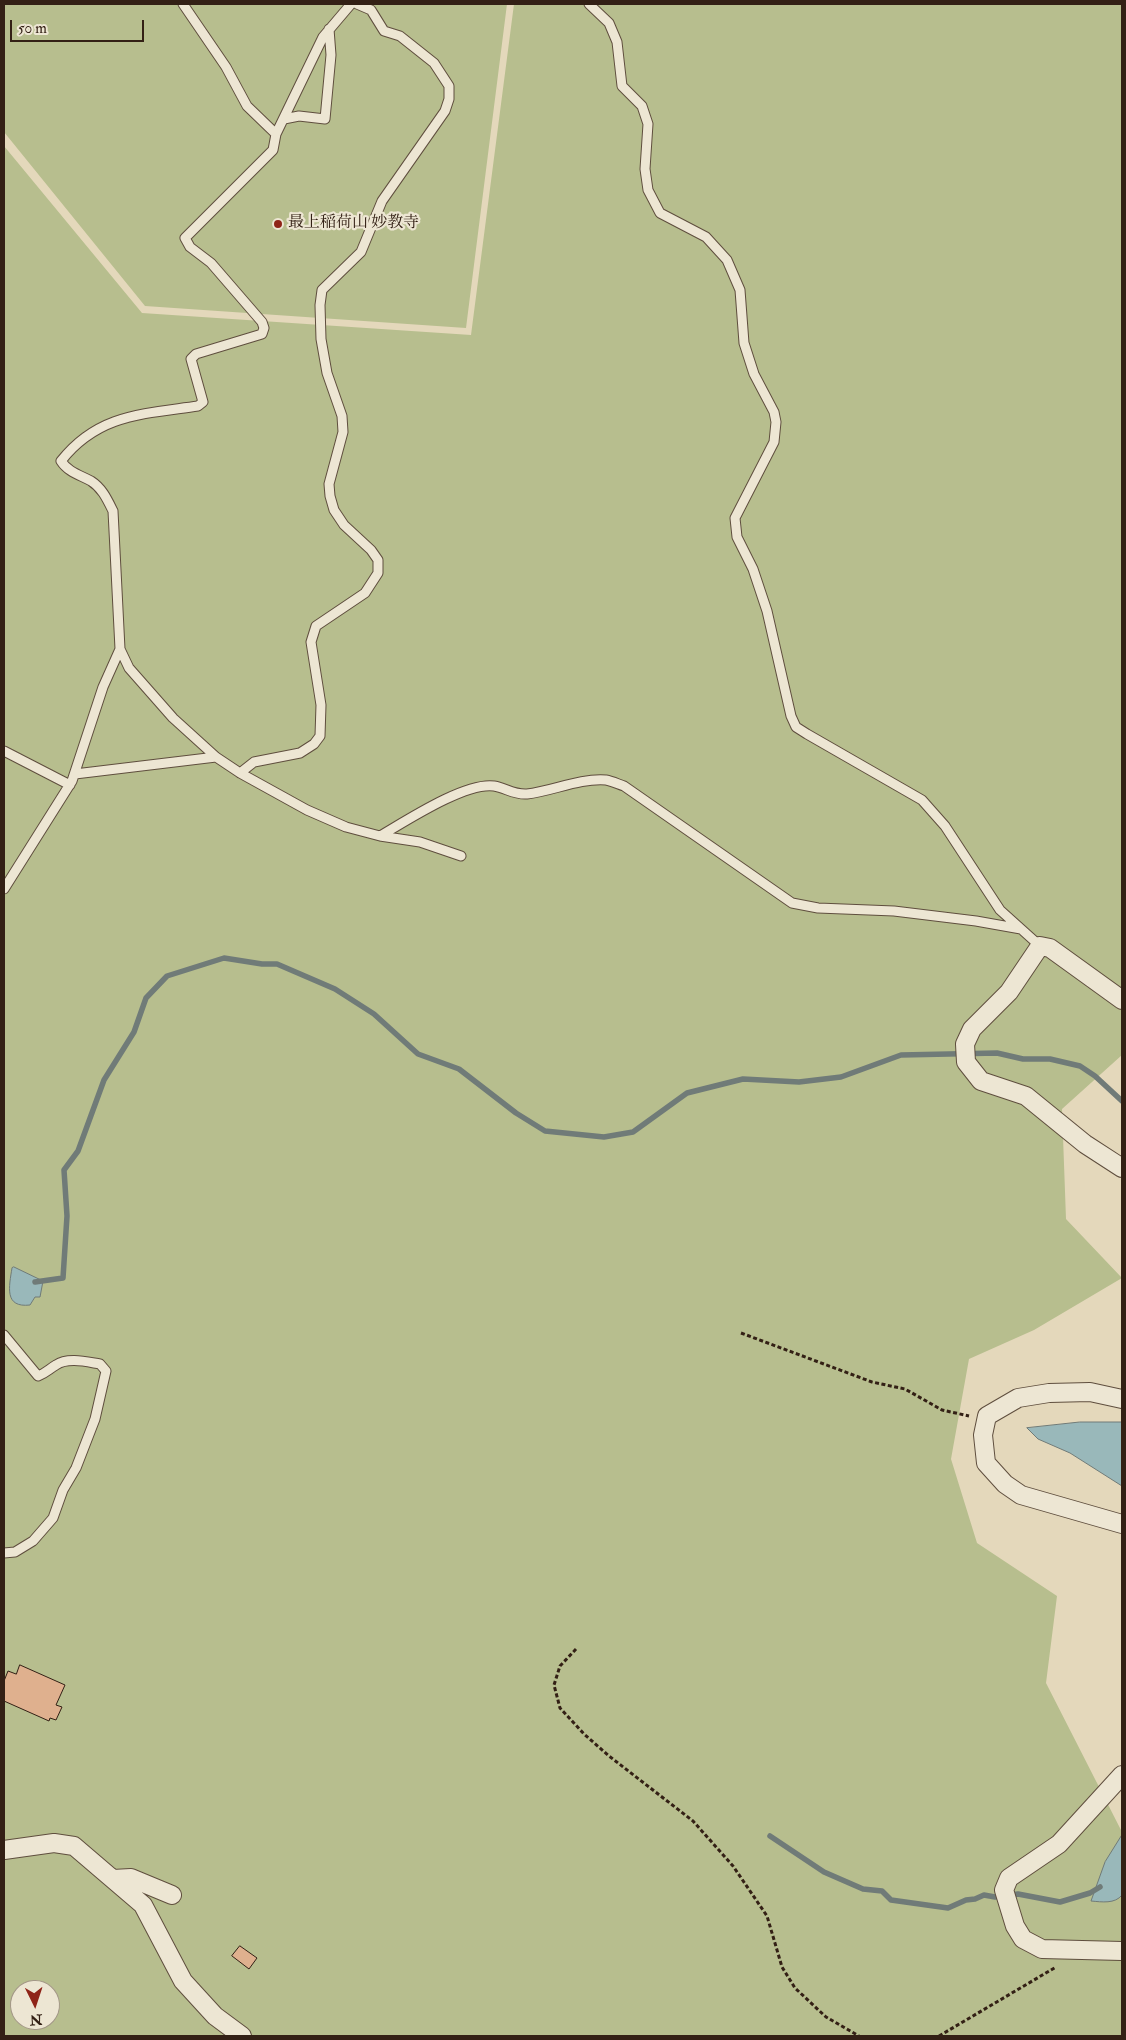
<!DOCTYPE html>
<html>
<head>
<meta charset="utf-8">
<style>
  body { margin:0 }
  #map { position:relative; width:1126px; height:2040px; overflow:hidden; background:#e4d8bb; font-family:"IM FELL Double Pica",serif }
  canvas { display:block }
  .frame { position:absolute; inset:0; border:5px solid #332015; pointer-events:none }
  .north { position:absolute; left:10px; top:1980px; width:50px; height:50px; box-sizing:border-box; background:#ede6d3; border:1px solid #a39787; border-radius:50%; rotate:176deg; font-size:14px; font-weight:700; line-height:20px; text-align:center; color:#332015 }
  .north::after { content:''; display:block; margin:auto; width:18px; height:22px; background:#8f2418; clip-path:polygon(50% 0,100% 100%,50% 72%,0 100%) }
  .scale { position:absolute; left:10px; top:20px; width:134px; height:22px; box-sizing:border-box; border:2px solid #332015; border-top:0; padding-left:6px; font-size:15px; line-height:18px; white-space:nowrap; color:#332015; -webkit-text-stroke:4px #ede6d3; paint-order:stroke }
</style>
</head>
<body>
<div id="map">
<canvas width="1126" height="2040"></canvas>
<div class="frame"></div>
<div class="north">N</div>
<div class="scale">50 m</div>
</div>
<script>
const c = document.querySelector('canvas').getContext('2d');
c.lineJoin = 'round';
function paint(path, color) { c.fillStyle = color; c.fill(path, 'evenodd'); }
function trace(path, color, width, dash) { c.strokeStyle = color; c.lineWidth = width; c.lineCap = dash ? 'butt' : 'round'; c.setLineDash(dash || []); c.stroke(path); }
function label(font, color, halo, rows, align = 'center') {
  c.font = font + ' "IM FELL Double Pica","Noto Serif JP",serif'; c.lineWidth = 4.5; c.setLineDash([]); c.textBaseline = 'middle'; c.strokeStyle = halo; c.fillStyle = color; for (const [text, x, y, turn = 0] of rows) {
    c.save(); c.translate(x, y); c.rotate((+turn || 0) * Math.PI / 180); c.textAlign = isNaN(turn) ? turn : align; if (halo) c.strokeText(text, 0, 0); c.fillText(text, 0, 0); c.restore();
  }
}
const green = new Path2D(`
  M 4,4 L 507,4 L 466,328 L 145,306 L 4,132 Z
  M 514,4 L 1122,4 L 1122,1055 L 1062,1109 L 1066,1219 L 1122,1278 L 1034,1330 L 969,1359 L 951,1459 L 977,1543 L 1057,1596 L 1046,1683 L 1122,1832 L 1122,2036 L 4,2036 L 4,146 L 142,313 L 471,335 ZM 20,1990 L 50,1990 L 50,2020 L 20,2020 Z`);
const water = new Path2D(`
  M 14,1267 L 43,1281 L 40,1297 L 35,1297 L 30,1305 C 4,1308 9,1287 12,1268 Z
  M 1080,1422 L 1122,1422 L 1122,1486 L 1070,1453 L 1038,1439 L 1027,1428 Z
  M 1122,1835 L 1122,1895 C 1115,1904 1102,1902 1091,1901 L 1105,1862 Z`);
const stream = new Path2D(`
  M 35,1282 L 63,1278 L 67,1216 L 64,1170 L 78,1151 L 104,1080 L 134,1032 L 146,998 L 167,976 L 224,958 L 262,964 L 277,964 L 335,989 L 374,1014 L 418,1054 L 459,1069 L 516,1113 L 545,1131 L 604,1137 L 633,1132 L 687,1093 L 743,1079 L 799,1082 L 841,1077 L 901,1055 L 997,1053 L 1023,1059 L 1050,1059 L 1080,1066 L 1095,1076 L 1122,1101
  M 770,1836 L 824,1872 L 863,1889 L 882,1891 L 891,1900 L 948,1908 L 966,1900 L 975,1899 L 984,1895 L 995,1897 L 1018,1894 L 1060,1902 L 1090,1893 L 1100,1887`);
const building = new Path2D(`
  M 20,1665 L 65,1685 L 56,1705 L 62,1707 L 56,1720 L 50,1718 L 49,1721 L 4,1701 L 4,1681 L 8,1671 L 16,1674 Z
  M 240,1946 L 257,1958 L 249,1969 L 232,1956 Z`);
const path = new Path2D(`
  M 741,1333 L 872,1382 L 905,1389 L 942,1410 L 969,1416
  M 576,1649 L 560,1666 L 554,1685 L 560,1708 L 584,1734 L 609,1756 L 693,1821 L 733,1866 L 767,1916 L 782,1967 L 795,1988 L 826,2017 L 859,2036
  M 939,2036 L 1056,1967`);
const lane = new Path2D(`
  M 183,4 L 226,67 L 247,106 L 276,134
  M 351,4 L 323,37 L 276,134 L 273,150 L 185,238 L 190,247 L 211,263 L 262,322 L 264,328 L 262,334 L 196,354 L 191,359 L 203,402 L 198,406 C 143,414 98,414 61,461 C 68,472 80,475 91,481 C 102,488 107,499 113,511 L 120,649 L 129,668 L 173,718 L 216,757 L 240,773 L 307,810 L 346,827 L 380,836 L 420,842 L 461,856
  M 589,4 L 609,23 L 617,42 L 622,86 L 642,106 L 648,124 L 645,169 L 648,190 L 660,213 L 706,237 L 727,260 L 740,290 L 744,343 L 754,374 L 774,412 L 776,422 L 774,442 L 735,518 L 737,537 L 753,569 L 767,611 L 791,716 L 796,727 L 807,734 L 922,800 L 945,826 L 1000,910 L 1040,946
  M 284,119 L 299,116 L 325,119 L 331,55 L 329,29
  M 4,751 L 70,785
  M 240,773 L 254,762 L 300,753 L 314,744 L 320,736 L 321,705 L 311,642 L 316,626 L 365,593 L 378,573 L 378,560 L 371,550 L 344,525 L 334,510 L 330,496 L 329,484 L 343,432 L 342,416 L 327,373 L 321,339 L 320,305 L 322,290 L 361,252 L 382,201 L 445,111 L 449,99 L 449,86 L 434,63 L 400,36 L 384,31 L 371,10 L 357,4
  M 75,774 L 216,757
  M 380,836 C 406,821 465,782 494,786 C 506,788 514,795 527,794 C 553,791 579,778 606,780 C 612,781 618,784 624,786 L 792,903 L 818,908 L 894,911 L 976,921 L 1021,929
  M 4,889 L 72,781 L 103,687 L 120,649
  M 4,1335 L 38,1376 C 46,1373 49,1369 56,1365 C 68,1357 87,1362 100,1364 L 106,1371 L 95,1419 L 76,1468 L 63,1490 L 53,1518 L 33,1541 L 15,1552 L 4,1553`);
const street = new Path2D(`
  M 1122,1000 L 1050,948 L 1040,946 L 1009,992 L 972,1029 L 965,1044 L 966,1062 L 981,1081 L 1026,1096 L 1085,1144 L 1122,1168
  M 1122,1399 L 1090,1392 L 1049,1393 L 1018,1398 L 987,1416 L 983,1435 L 986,1463 L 1005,1484 L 1021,1495 L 1122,1524
  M 1122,1775 L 1059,1844 L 1009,1878 L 1004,1890 L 1015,1926 L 1023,1939 L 1042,1949 L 1122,1951
  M 4,1850 L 54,1843 L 74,1846 L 143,1905 L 183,1981 L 215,2016 L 242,2036
  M 113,1879 L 131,1878 L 172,1895`);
const markers = [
  [278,224,5,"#8f2418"]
];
const poiNames = [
  ["最上稲荷山 妙教寺",288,224]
];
paint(green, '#b7be8e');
paint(water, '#99b8ba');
trace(water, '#707b78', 1);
trace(stream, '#707b78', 5.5);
paint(building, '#dfb08e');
trace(building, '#332015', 1);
trace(lane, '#5f4e3e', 11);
trace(street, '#5f4e3e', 20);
trace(path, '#332015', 3, [4, 2.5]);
trace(lane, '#ede6d3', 9);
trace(street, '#ede6d3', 18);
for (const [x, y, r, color] of markers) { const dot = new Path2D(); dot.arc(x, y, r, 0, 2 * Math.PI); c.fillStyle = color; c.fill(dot); trace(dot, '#ede6d3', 2); }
label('16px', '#332015', '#ede6d3', poiNames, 'left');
</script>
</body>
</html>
